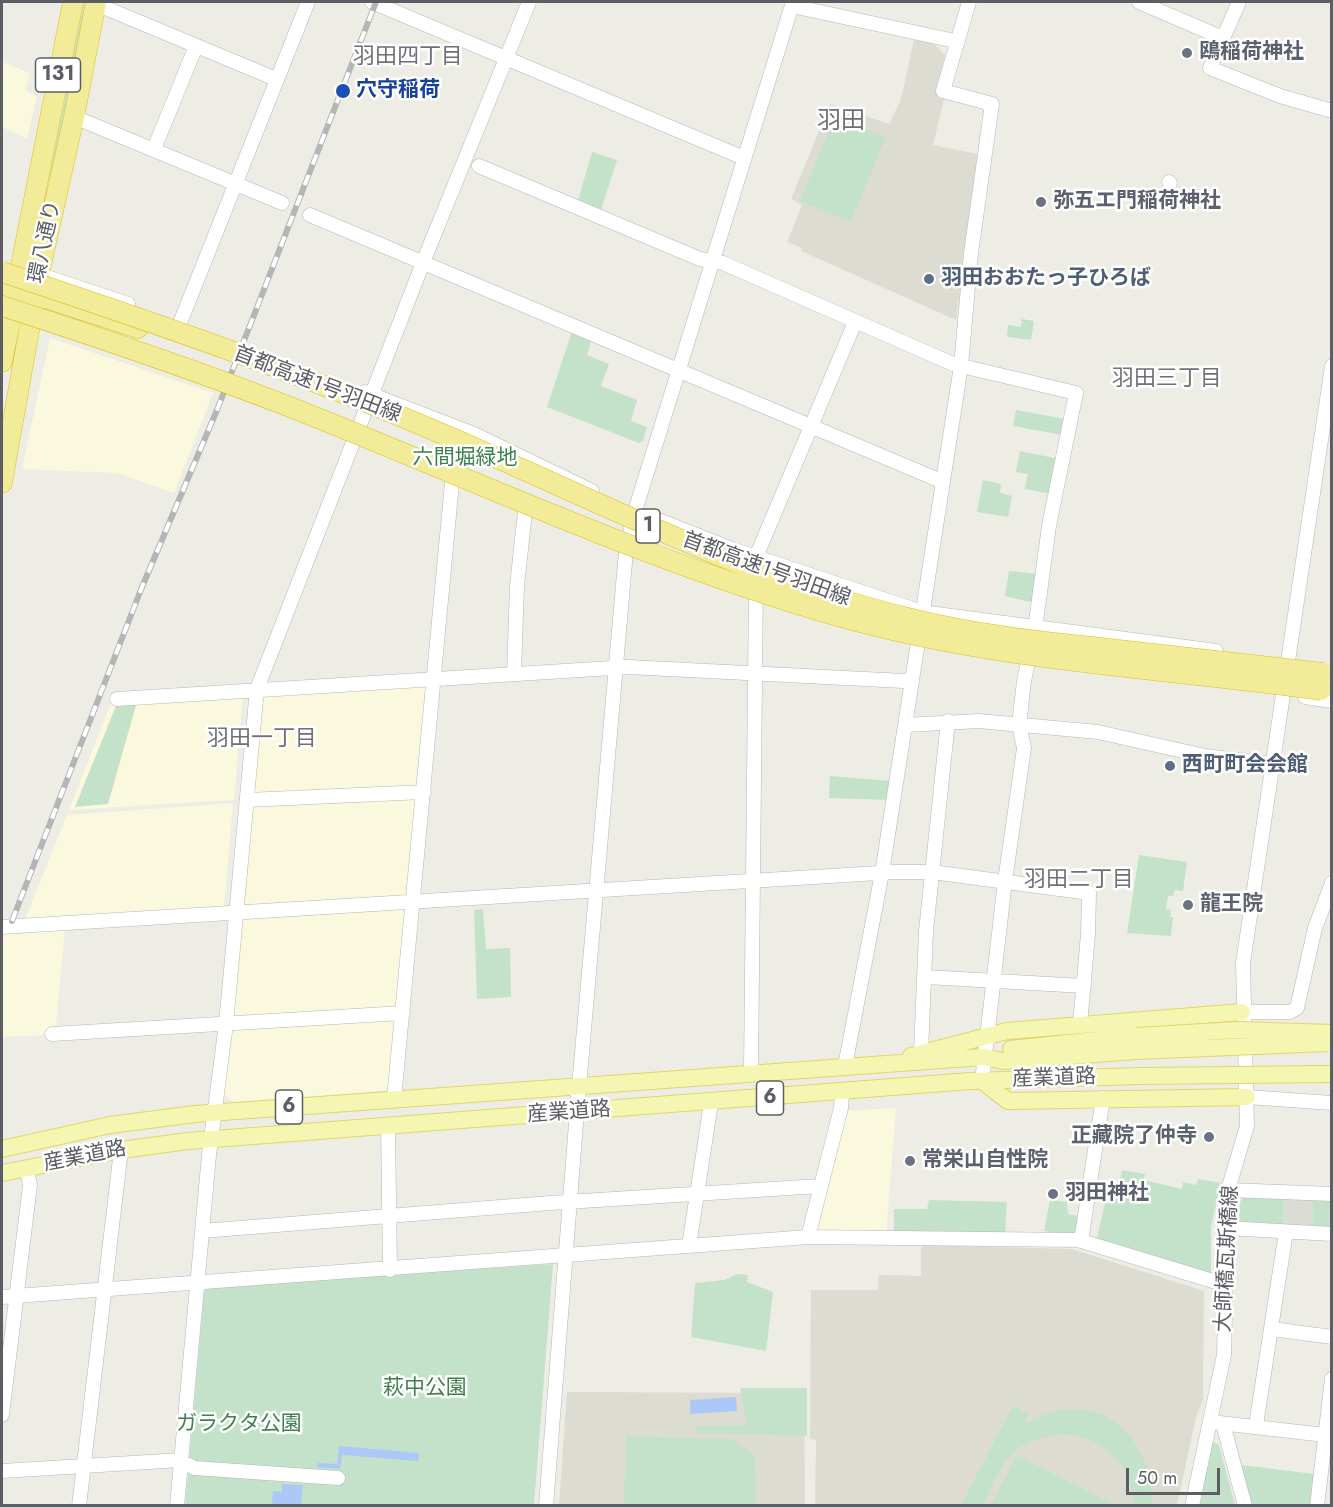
<!DOCTYPE html>
<html>
<head>
<meta charset="utf-8">
<style>
  body { margin:0 }
  #map { position:relative; width:1333px; height:1507px; overflow:hidden; background:#edede5; font-family:Jost,sans-serif }
  canvas { display:block }
  .frame { position:absolute; inset:0; border:3px solid #5d5e64; pointer-events:none }
  .scale { position:absolute; left:1126px; top:1468px; width:94px; height:27px; box-sizing:border-box; border:3px solid #5d5e64; border-top:0; padding-left:8px; font-size:18px; line-height:21px; white-space:nowrap; color:#5d5e64; -webkit-text-stroke:4px #fff; paint-order:stroke }
</style>
</head>
<body>
<div id="map">
<canvas width="1333" height="1507"></canvas>
<div class="frame"></div>
<div class="scale">50 m</div>
</div>
<script>
const c = document.querySelector('canvas').getContext('2d');
c.lineJoin = 'round';
function paint(path, color) { c.fillStyle = color; c.fill(path, 'evenodd'); }
function trace(path, color, width, dash) { c.strokeStyle = color; c.lineWidth = width; c.lineCap = dash ? 'butt' : 'round'; c.setLineDash(dash || []); c.stroke(path); }
function label(font, color, halo, rows, align = 'center') {
  c.font = font + ' Jost,"Noto Sans JP",sans-serif'; c.lineWidth = 5; c.setLineDash([]); c.textBaseline = 'middle'; c.strokeStyle = halo; c.fillStyle = color; for (const [text, x, y, turn = 0] of rows) {
    c.save(); c.translate(x, y); c.rotate((+turn || 0) * Math.PI / 180); c.textAlign = isNaN(turn) ? turn : align; if (halo) c.strokeText(text, 0, 0); c.fillText(text, 0, 0); c.restore();
  }
}
const commercial = new Path2D(`
  M 2,62 L 30,73 L 25,90 L 37,96 L 27,138 L 2,127 Z
  M 50,338 L 213,393 L 174,493 L 117,473 L 22,469 Z
  M 428,681 L 422,789 L 253,797 L 262,693 Z
  M 243,694 L 234,800 L 69,810 L 111,703 Z
  M 413,796 L 418,799 L 408,893 L 404,897 L 247,908 L 242,902 L 252,804 Z
  M 233,803 L 224,907 L 25,920 L 67,815 Z
  M 408,905 L 400,1011 L 231,1022 L 239,923 L 247,915 Z
  M 65,929 L 55,1035 L 2,1037 L 2,1009 L 4,1001 L 2,999 L 2,932 Z
  M 398,1014 L 393,1090 L 234,1102 L 224,1095 L 230,1026 Z
  M 896,1108 L 886,1235 L 814,1234 L 845,1111 Z`);
const industrial = new Path2D(`
  M 1284,1198 L 1314,1198 L 1313,1226 L 1283,1225 Z`);
const education = new Path2D(`
  M 914,40 L 934,44 L 945,55 L 936,93 L 945,95 L 933,145 L 978,154 L 956,320 L 801,251 L 802,248 L 787,242 L 802,205 L 791,199 L 830,104 L 889,124 L 901,99 Z
  M 921,1245 L 1072,1249 L 1204,1291 L 1203,1400 L 1196,1417 L 1177,1505 L 815,1505 L 816,1440 L 810,1439 L 811,1290 L 878,1290 L 879,1275 L 921,1276 Z
  M 567,1392 L 804,1393 L 805,1505 L 559,1506 Z`);
const green = new Path2D(`
  M 84,2 L 87,2 L 53,174 L 50,173 Z
  M 835,116 L 886,137 L 851,222 L 800,201 Z
  M 592,152 L 617,160 L 600,213 L 577,204 Z
  M 1022,319 L 1034,321 L 1031,340 L 1007,337 L 1008,325 L 1021,327 Z
  M 572,331 L 592,339 L 587,355 L 609,364 L 601,386 L 637,400 L 631,421 L 647,427 L 643,441 L 639,443 L 547,407 Z
  M 1016,410 L 1065,419 L 1062,435 L 1013,426 Z
  M 1020,451 L 1059,459 L 1052,494 L 1025,489 L 1028,474 L 1016,472 Z
  M 983,480 L 1001,484 L 1000,493 L 1012,496 L 1008,517 L 977,512 Z
  M 1009,571 L 1039,574 L 1034,603 L 1005,596 Z
  M 136,705 L 108,804 L 75,807 L 116,706 Z
  M 830,776 L 891,781 L 890,800 L 829,798 Z
  M 1139,855 L 1187,862 L 1183,891 L 1175,890 L 1173,896 L 1168,896 L 1166,909 L 1171,910 L 1170,917 L 1173,917 L 1171,936 L 1127,933 Z
  M 483,909 L 486,949 L 510,948 L 511,997 L 477,999 L 474,910 Z
  M 1122,1170 L 1145,1174 L 1144,1180 L 1182,1189 L 1183,1182 L 1196,1185 L 1198,1179 L 1221,1183 L 1211,1227 L 1211,1275 L 1096,1242 L 1106,1199 L 1116,1200 Z
  M 1247,1194 L 1331,1198 L 1331,1229 L 1246,1225 L 1238,1219 L 1240,1201 ZM 1284,1198 L 1313,1198 L 1313,1226 L 1283,1225 Z
  M 929,1200 L 1007,1202 L 1005,1235 L 894,1234 L 894,1209 L 927,1209 Z
  M 1050,1200 L 1067,1202 L 1068,1214 L 1077,1216 L 1079,1213 L 1077,1233 L 1074,1235 L 1044,1231 Z
  M 553,1264 L 534,1505 L 185,1506 L 204,1292 L 207,1287 Z
  M 737,1274 L 748,1275 L 747,1282 L 773,1292 L 766,1351 L 691,1337 L 695,1283 L 725,1280 Z
  M 740,1388 L 807,1388 L 807,1436 L 695,1433 L 697,1426 L 747,1425 Z
  M 1013,1406 L 1029,1414 L 1025,1423 C 1037,1419 1047,1412 1060,1410 C 1118,1400 1153,1453 1153,1505 L 1134,1505 C 1133,1449 1074,1417 1024,1445 C 1002,1457 993,1485 983,1505 L 961,1505 Z
  M 626,1436 L 731,1439 L 755,1455 L 756,1505 L 624,1505 Z
  M 1213,1442 L 1219,1445 L 1235,1505 L 1198,1506 Z
  M 1017,1455 L 1114,1505 L 991,1505 Z
  M 1241,1465 L 1314,1474 L 1310,1505 L 1251,1505 Z`);
const water = new Path2D(`
  M 736,1397 L 737,1411 L 690,1414 L 690,1400 Z
  M 339,1446 L 419,1453 L 418,1461 L 342,1455 L 340,1469 L 317,1467 L 318,1463 L 337,1464 Z
  M 282,1484 L 303,1485 L 301,1505 L 272,1505 L 273,1491 L 282,1492 Z`);
const minor = new Path2D(`
  M 372,2 L 744,158
  M 1139,2 L 1223,38
  M 1239,2 L 1210,68 L 1280,96 L 1332,111
  M 96,4 L 276,79
  M 792,6 L 955,41
  M 74,117 L 282,203
  M 154,149 L 196,46
  M 479,166 L 700,259 L 723,263 L 953,364 L 1076,393 L 1049,526 L 1035,629 L 1024,681 L 1019,725 L 1024,748 L 1005,881 L 982,1081
  M 1169,182 L 1170,183
  M 310,215 L 941,481
  M 32,272 L 128,304
  M 180,323 L 308,2
  M 365,392 L 474,434 L 592,491
  M 656,519 L 732,549 L 922,612 L 1216,651
  M 756,563 L 756,557 L 855,322
  M 514,674 L 517,586 L 525,512
  M 1305,697 L 1332,701
  M 117,699 L 628,667 L 904,681 L 912,679
  M 906,725 L 979,721 L 1098,732 L 1205,756 L 1271,764
  M 247,800 L 424,792
  M 2,927 L 895,872 L 932,872 L 1089,893 L 1088,934 L 1080,1025
  M 926,977 L 1084,986
  M 1242,1012 L 1290,1012 L 1297,1008 L 1315,928 L 1332,883
  M 52,1034 L 403,1013
  M 921,1052 L 926,931 L 948,721
  M 845,1066 L 882,873 L 961,366 L 971,253 L 992,104 L 943,91 L 969,2
  M 751,1072 L 756,582
  M 1247,1097 L 1332,1103
  M 394,1099 L 452,483
  M 388,1126 L 390,1270
  M 1228,1190 L 1332,1194
  M 1226,1228 L 1332,1234
  M 202,1231 L 550,1203 L 820,1186
  M 808,1237 L 841,1108 L 842,1092
  M 1081,1241 L 1103,1098
  M 689,1246 L 711,1103
  M 2,1297 L 808,1237 L 1078,1240 L 1226,1285
  M 1272,1329 L 1332,1337
  M 2,1415 L 30,1185 L 27,1169
  M 1211,1422 L 1325,1435
  M 1223,1424 L 1245,1506
  M 1256,1425 L 1286,1232
  M 189,1465 L 194,1468 L 338,1478
  M 2,1471 L 181,1460
  M 79,1506 L 121,1150
  M 177,1506 L 209,1155 L 226,1024 L 257,689 L 426,255 L 529,2
  M 546,1506 L 578,1098 L 626,551 L 635,511 L 793,2
  M 1192,1506 L 1224,1355 L 1228,1190 L 1247,1126 L 1243,963 L 1332,366
  M 1317,1506 L 1332,1379`);
const major = new Path2D(`
  M 1011,1049 L 1136,1036
  M 911,1056 L 1007,1031 L 1242,1012
  M 982,1081 L 1008,1101 L 1247,1097
  M 2,1149 L 110,1125 L 195,1114 L 969,1058 L 984,1057 L 1003,1061 L 1136,1051
  M 2,1173 L 121,1150 L 188,1141 L 970,1081 L 1139,1076`);
const highway = new Path2D(`
  M 2,284 L 138,328
  M 2,362 L 73,2
  M 2,483 L 39,274 L 74,117 L 96,2`);
const rail = new Path2D(`
  M 12,921 L 142,587 L 217,410 L 376,2`);
const majorBridge = new Path2D(`
  M 1136,1036 L 1237,1030 L 1332,1033
  M 1136,1051 L 1327,1043
  M 1139,1076 L 1332,1074`);
const highwayBridge = new Path2D(`
  M 2,272 C 152,322 302,373 447,436 C 599,501 746,579 908,618 C 971,634 1036,641 1101,648 C 1175,656 1249,665 1323,673
  M 2,306 C 98,337 195,370 290,407 C 473,479 651,563 841,617 C 997,661 1161,668 1321,690`);
const markers = [
  [1187,53,6,"#6b7280"],
  [343,91,8,"#1a4fb4"],
  [1041,202,6,"#6b7280"],
  [929,279,6,"#5c6f8a"],
  [1170,766,6,"#5c6f8a"],
  [1188,905,6,"#6b7280"],
  [1209,1137,6,"#6b7280"],
  [910,1161,6,"#6b7280"],
  [1053,1194,6,"#6b7280"]
];
const shields = [
  [58,75,45],
  [648,526,24],
  [770,1098,27],
  [289,1107,27]
];
const shieldNames = [
  ["131",58,75],
  ["1",648,526],
  ["6",770,1098],
  ["6",289,1107]
];
const worshipNames = [
  ["鴎稲荷神社",1199,53],
  ["弥五エ門稲荷神社",1053,202],
  ["龍王院",1200,905],
  ["正藏院了仲寺",1197,1137,"right"],
  ["常栄山自性院",922,1161],
  ["羽田神社",1065,1194]
];
const transitNames = [
  ["穴守稲荷",356,91]
];
const streetNames = [
  ["環八通り",46,242,-78],
  ["首都高速1号羽田線",317,385,21],
  ["首都高速1号羽田線",766,570,20],
  ["産業道路",1054,1079,-2],
  ["産業道路",569,1113,-4],
  ["産業道路",85,1157,-11],
  ["大師橋瓦斯橋線",1228,1259,-87]
];
const serviceNames = [
  ["羽田おおたっ子ひろば",941,279],
  ["西町町会会館",1182,766]
];
const parkNames = [
  ["六間堀緑地",465,459],
  ["萩中公園",425,1389],
  ["ガラクタ公園",239,1425]
];
const neighbourhoodNames = [
  ["羽田四丁目",408,58],
  ["羽田三丁目",1167,380],
  ["羽田一丁目",262,740],
  ["羽田二丁目",1079,881]
];
const quarterNames = [
  ["羽田",841,122]
];
paint(commercial, '#faf9dd');
paint(industrial, '#dcdcd7');
paint(education, '#dddcd3');
paint(green, '#c4e2c9');
paint(water, '#acc8f6');
trace(minor, '#b5b6ba', 15);
trace(major, '#e2d669', 18);
trace(highway, '#dac118', 21);
trace(minor, '#fff', 14);
trace(major, '#f5f6b1', 16);
trace(highway, '#f2eb98', 20);
trace(rail, '#b5b5b6', 6);
trace(rail, '#fff', 4, [11]);
trace(majorBridge, '#e2d669', 18, []);
trace(highwayBridge, '#dac118', 21, []);
trace(majorBridge, '#f5f6b1', 16);
trace(highwayBridge, '#f2eb98', 20);
for (const [x, y, r, color] of markers) { const dot = new Path2D(); dot.arc(x, y, r, 0, 2 * Math.PI); c.fillStyle = color; c.fill(dot); trace(dot, '#fff', 2); }
for (const [x, y, w] of shields) { const box = new Path2D(); box.roundRect(x - w / 2, y - 17, w, 34, 4.5); c.fillStyle = '#fff'; c.fill(box); trace(box, '#5d5e64', 1.5); }
label('bold 20px', '#5d5e64', null, shieldNames);
label('bold 21px', '#5b616d', '#fff', worshipNames, 'left');
label('bold 21px', '#164399', '#fff', transitNames, 'left');
label('21px', '#5d5e64', '#fff', streetNames);
label('bold 21px', '#4e5e75', '#fff', serviceNames, 'left');
label('21px', '#3e814e', '#fff', parkNames);
label('22px', '#6e7075', '#fff', neighbourhoodNames);
label('24px', '#6e7075', '#fff', quarterNames);
</script>
</body>
</html>
